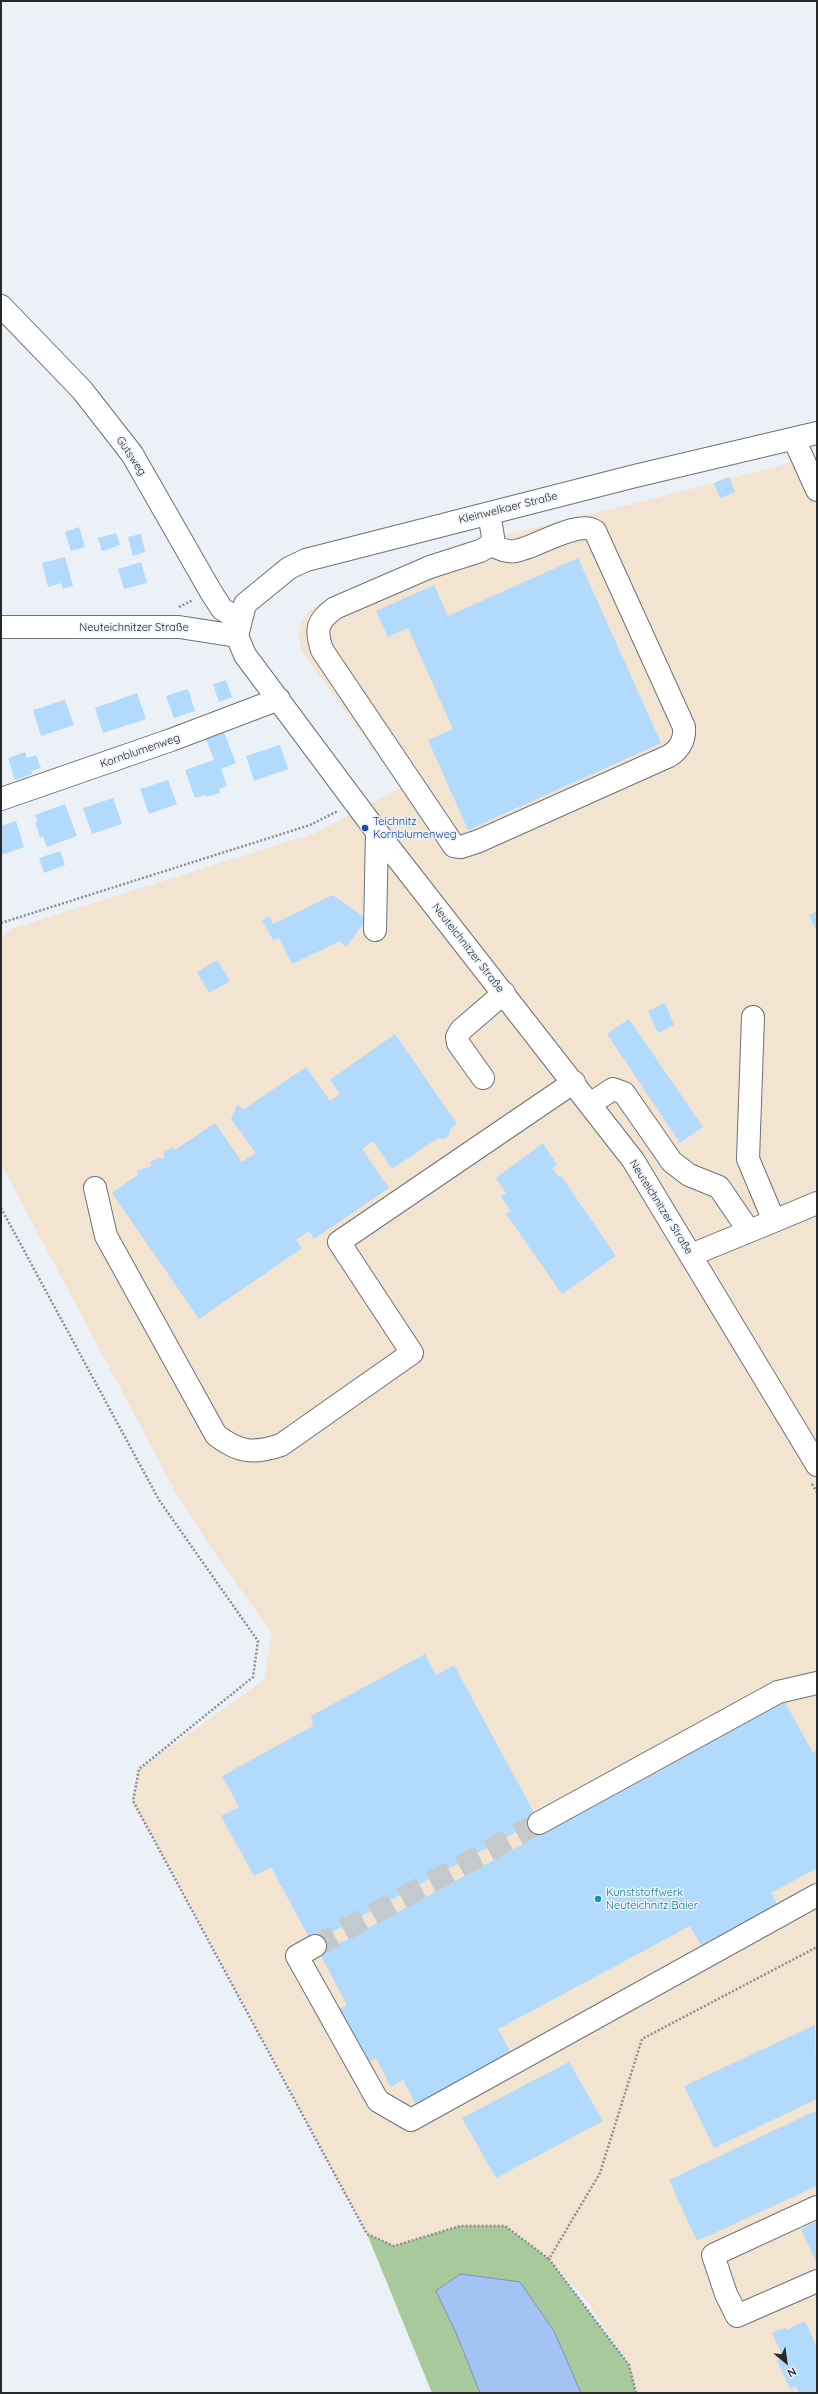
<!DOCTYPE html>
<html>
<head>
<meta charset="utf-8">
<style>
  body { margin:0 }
  #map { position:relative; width:818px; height:2394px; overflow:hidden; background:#ebf1f7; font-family:Quicksand,sans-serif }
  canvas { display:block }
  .frame { position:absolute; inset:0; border:2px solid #26282a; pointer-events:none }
  .north { position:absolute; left:766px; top:2342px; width:40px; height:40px; -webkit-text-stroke:3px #ebf1f7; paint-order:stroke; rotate:151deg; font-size:11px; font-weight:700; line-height:16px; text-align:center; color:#26282a }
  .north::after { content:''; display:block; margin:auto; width:14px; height:18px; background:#26282a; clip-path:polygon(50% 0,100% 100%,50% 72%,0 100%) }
</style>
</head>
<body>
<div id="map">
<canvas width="818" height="2394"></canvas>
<div class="frame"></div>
<div class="north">N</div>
</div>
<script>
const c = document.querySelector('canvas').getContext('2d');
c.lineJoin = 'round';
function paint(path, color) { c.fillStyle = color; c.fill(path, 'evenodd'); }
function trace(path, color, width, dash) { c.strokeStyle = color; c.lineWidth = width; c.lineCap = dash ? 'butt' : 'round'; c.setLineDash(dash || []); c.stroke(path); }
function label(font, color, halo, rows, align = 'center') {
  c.font = font + ' Quicksand,sans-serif'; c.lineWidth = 3; c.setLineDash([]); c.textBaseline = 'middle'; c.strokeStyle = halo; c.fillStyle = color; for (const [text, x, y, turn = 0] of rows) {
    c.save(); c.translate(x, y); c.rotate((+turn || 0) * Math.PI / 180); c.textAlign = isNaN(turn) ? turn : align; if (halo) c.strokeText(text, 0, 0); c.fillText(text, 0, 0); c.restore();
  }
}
const industrial = new Path2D(`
  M 817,454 L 817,2393 L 636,2393 L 629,2365 L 587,2301 L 549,2259 L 460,2226 L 394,2246 L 367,2234 L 218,1955 L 133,1801 L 139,1769 L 264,1680 L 272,1633 L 209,1545 L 175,1491 L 1,1164 L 1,938 L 11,929 L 315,833 L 401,788 L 301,650 L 299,635 L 301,625 L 307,613 L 321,602 L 459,546 L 641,502 L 781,465 Z`);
const green = new Path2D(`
  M 460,2226 L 505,2226 L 549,2259 L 629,2365 L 636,2393 L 432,2393 L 367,2234 L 394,2246 Z`);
const water = new Path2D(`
  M 461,2274 L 520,2282 L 554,2331 L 581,2393 L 480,2393 L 457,2335 L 436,2291 Z`);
const building = new Path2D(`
  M 729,477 L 735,492 L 720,498 L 714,483 Z
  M 79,527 L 85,547 L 71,551 L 65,532 Z
  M 116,533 L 120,545 L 102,551 L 98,538 Z
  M 141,534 L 145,552 L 133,556 L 128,537 Z
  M 65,557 L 73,586 L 63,589 L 61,583 L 48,587 L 42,563 Z
  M 578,558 L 661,743 L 468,830 L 428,740 L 453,729 L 408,628 L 388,637 L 376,611 L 434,585 L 448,616 Z
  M 141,562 L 147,583 L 124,589 L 118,569 Z
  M 226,680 L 232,697 L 219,702 L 213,684 Z
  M 188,689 L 195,711 L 174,718 L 166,696 Z
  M 137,693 L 146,719 L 103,733 L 95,708 Z
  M 65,700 L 74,725 L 41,736 L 33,710 Z
  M 224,732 L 236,763 L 221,769 L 227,786 L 219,789 L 220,793 L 206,797 L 205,795 L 195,798 L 185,770 L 214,760 L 206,739 Z
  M 280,745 L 288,769 L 254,781 L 246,756 Z
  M 25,752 L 27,758 L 36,755 L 41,768 L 31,771 L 33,774 L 15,780 L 8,758 Z
  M 168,780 L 177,804 L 149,814 L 140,789 Z
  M 113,798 L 122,824 L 92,834 L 83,808 Z
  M 65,804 L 77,836 L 47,847 L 43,836 L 40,837 L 35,822 L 38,821 L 35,815 Z
  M 16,821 L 24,847 L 1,855 L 1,826 Z
  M 60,851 L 65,865 L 44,873 L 39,858 Z
  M 333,895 L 367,919 L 346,947 L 340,941 L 292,964 L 279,938 L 273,940 L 262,920 L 270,916 L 273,924 Z
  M 817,911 L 817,928 L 815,928 L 809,915 Z
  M 217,960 L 230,981 L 209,993 L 197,972 Z
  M 665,1003 L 674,1025 L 658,1033 L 648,1011 Z
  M 629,1019 L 703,1127 L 680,1143 L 607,1034 Z
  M 395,1034 L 457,1124 L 450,1129 L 449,1136 L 444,1139 L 438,1138 L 392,1169 L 373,1141 L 362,1149 L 389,1188 L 314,1239 L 309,1231 L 296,1240 L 302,1248 L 199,1319 L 112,1193 L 138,1175 L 137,1171 L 152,1166 L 150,1162 L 160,1157 L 162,1159 L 165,1157 L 163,1153 L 173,1147 L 175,1150 L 215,1123 L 242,1162 L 256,1153 L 231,1119 L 237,1105 L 244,1109 L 306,1067 L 330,1101 L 340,1094 L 330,1080 Z
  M 543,1143 L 557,1165 L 552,1168 L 559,1177 L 561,1176 L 616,1256 L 562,1294 L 506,1214 L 511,1211 L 501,1197 L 506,1193 L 496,1178 Z
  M 425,1654 L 436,1675 L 454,1665 L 538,1820 L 312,1943 L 271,1867 L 254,1876 L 221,1816 L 239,1807 L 222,1776 L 313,1726 L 311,1716 Z
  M 781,1695 L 813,1753 L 817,1750 L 817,1868 L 771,1893 L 777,1904 L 701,1945 L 690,1926 L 498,2029 L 512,2055 L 417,2106 L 403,2080 L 391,2087 L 376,2058 L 364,2065 L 335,2011 L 347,2005 L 320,1954 L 683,1758 L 679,1750 Z
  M 815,2025 L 817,2099 L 714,2148 L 684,2086 Z
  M 569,2062 L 603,2121 L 496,2178 L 462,2118 Z
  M 815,2111 L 817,2116 L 817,2186 L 697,2241 L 669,2180 Z
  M 817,2221 L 817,2264 L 801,2229 Z
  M 805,2321 L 817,2347 L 817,2393 L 799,2393 L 796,2386 L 790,2389 L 777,2360 L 783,2357 L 772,2333 L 786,2327 L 787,2330 Z`);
const minorTunnel = new Path2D(`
  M 315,1946 L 539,1823`);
const path = new Path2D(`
  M 179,607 L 193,600
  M 1,923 L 310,825 L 338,811
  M 1,1208 L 159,1500 L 258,1641 L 253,1677 L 139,1769 L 133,1801 L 367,2234 L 394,2246 L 460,2226 L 505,2226 L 549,2259
  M 812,1484 L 817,1492
  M 636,2393 L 629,2365 L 549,2259 L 600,2173 L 642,2039 L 817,1947`);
const minor = new Path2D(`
  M 1,306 L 82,390 L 132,454 L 211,592 L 222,609 L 240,620
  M 794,439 L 817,490
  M 489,513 L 493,537 L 491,545 L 480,551 L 430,567 L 335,608 C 317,621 315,629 322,650 L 454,846 L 461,847 L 479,841 L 669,756 C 680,749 685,741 684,727 L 595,531 C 579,519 535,548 515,551 C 507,553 499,548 491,545
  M 1,627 L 179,627 L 237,636
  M 237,636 L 245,655 L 377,832 L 633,1160 L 817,1465
  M 237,636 L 245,604 L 289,568 L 306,560 L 635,476 L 817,433
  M 1,799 L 171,740 L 279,699
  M 375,930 L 377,832
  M 483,1078 L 458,1043 L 457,1037 L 461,1030 L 504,993
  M 590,1104 L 613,1089 L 624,1093 L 672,1162 L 689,1175 L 719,1187 L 749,1231
  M 95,1188 L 106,1236 L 216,1435 C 239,1453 254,1454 281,1445 L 412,1353 L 339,1242 L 574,1082
  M 774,1221 L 817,1203
  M 691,1255 L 774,1221 L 748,1159 L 753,1017
  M 539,1823 L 778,1692 L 817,1683
  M 315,1946 L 297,1956 L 378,2101 L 411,2120 L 817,1895
  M 817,2207 L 713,2255 L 726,2294 L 737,2316 L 817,2281`);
const markers = [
  [365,828,4,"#1a4fb4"],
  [598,1899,4,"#0f9aa8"]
];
const streetNames = [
  ["Gutsweg",131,456,56],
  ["Kleinwelkaer Straße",508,508,-14],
  ["Neuteichnitzer Straße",134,628],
  ["Kornblumenweg",140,751,-19],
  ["Neuteichnitzer Straße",468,948,52],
  ["Neuteichnitzer Straße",661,1207,58]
];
const transitNames = [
  ["Teichnitz",373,822],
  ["Kornblumenweg",373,835]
];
const cultureNames = [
  ["Kunststoffwerk",606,1893],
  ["Neuteichnitz Baier",606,1906]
];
paint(industrial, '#f2e4d1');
paint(green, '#a7c99b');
paint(water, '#a3c3f5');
trace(water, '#7e94b8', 1);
paint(building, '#b2dafc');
trace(minorTunnel, '#c4c9ce', 22, [22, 11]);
trace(minor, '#6c7277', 24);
trace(path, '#8a8e92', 2.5, [2, 2]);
trace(minor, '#fff', 22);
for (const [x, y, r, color] of markers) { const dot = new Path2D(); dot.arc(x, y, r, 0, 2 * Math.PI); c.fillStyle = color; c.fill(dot); trace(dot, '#ebf1f7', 1.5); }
label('11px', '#26282a', '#ebf1f7', streetNames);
label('11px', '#164399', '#ebf1f7', transitNames, 'left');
label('11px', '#0d838f', '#ebf1f7', cultureNames, 'left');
</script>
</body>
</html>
